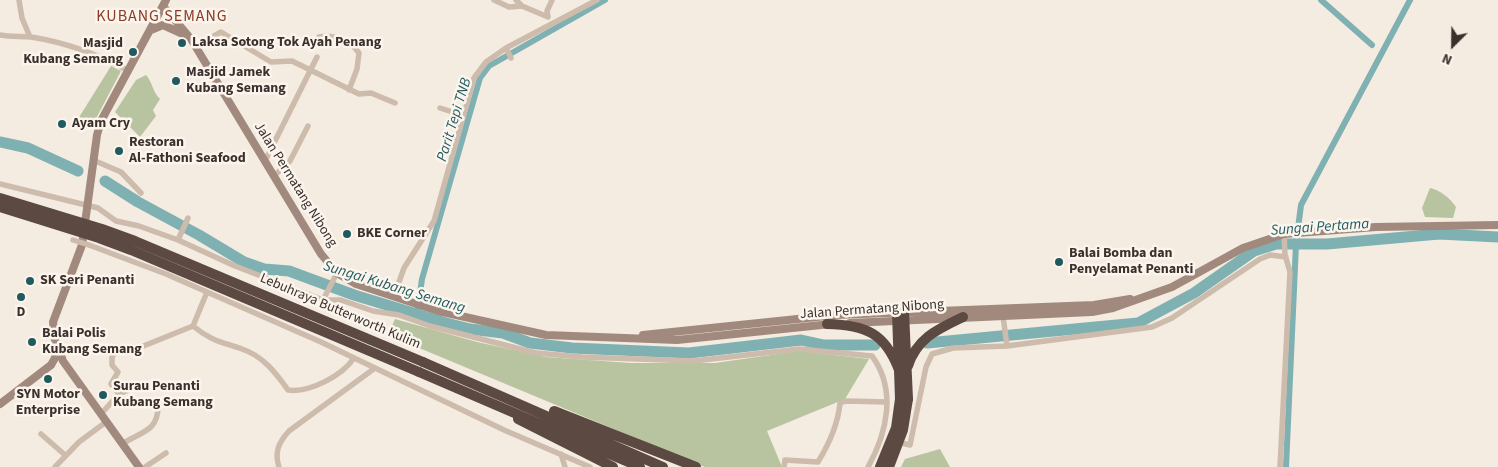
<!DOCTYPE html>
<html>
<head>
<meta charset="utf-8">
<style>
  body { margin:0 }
  #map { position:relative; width:1498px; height:467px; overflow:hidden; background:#f4ebe1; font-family:"Source Sans 3",sans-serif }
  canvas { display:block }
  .north { position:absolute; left:1428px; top:20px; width:50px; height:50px; -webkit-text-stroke:4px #fbf5ee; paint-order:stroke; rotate:203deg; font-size:14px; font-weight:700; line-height:20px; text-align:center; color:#3b302b }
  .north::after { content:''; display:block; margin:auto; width:18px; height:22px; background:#3b302b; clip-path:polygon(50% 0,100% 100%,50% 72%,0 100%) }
</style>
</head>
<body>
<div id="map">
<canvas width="1498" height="467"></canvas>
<div class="north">N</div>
</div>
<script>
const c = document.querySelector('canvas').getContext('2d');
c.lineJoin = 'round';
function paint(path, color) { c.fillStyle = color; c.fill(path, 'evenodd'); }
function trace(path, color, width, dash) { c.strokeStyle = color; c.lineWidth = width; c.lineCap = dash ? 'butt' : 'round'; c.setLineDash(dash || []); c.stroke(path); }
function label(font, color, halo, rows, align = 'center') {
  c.font = font + ' "Source Sans 3",sans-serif'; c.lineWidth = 5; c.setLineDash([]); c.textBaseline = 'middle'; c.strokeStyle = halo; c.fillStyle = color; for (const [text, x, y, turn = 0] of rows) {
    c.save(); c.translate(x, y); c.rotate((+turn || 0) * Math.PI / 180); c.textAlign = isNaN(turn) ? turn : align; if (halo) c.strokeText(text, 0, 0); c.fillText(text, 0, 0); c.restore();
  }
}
const green = new Path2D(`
  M 111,66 L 121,71 L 91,128 L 78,119 Z
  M 146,75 C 153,83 152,91 160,99 L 153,110 L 156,116 L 140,137 L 115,112 L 136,80 Z
  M 1430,188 C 1440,190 1450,198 1456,207 L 1453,218 L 1425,217 L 1422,208 Z
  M 395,319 L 477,342 L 546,357 L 631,363 L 715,363 L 799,351 L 869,359 L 845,399 L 767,431 L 782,467 L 705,467 L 388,335 Z
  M 940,449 L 950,467 L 901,467 L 905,459 Z`);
const canal = new Path2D(`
  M 1321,0 L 1372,45
  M 417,314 L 422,279 L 480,78 L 489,66 L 605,0
  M 1286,467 L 1296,244 L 1301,205 L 1410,0`);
const river = new Path2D(`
  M 0,142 L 28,148 L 78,171
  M 105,181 L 138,202 L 199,235 L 244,262 L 264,269 L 289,271 L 354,295 L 446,323 L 470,329 L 503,333 L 530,343 L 572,348 L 689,353 L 801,340 L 824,345 L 875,345
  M 927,343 L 1138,323 L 1194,293 L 1254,251 L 1276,244 L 1327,244 L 1439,234 L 1498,237`);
const street = new Path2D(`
  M 19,0 L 22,18 L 30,37
  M 494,0 L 509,7 L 522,6
  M 516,0 L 522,6 L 548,17
  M 548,17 L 547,11 L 552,0
  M 0,35 C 11,37 20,36 31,37 C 64,42 99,55 129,71
  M 319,37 C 334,34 350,40 359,53 L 357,69 L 349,90
  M 196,46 L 221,32 L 271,62 L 292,61 L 359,94 L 371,93 L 395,103
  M 506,48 L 511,58
  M 440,108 L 462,115
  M 93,160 L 121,172 L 141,193
  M 265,161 L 317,57
  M 274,176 L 290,161 L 308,126
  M 0,184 L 98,208 L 116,221 L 139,226 L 178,240 L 235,266 L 323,300 L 341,300 L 373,311 L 399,315 L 430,326 L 536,353 L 582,357 L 694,361 L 799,349 L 872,356 C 897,390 887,433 868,467
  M 178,240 L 188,218
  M 89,245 L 166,274 L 321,342 L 504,430 L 590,467
  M 394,296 L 404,268 L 434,221 L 474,78 L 486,62 L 506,48 L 597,0
  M 323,300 L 337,273
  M 1003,316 L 1007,346
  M 193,326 C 211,341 222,342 242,349 C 263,356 276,373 288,390 C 309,393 342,376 354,358
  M 119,394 L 133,388
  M 101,414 L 119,394 L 111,384 L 118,372 L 112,365 L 112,357 L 119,347 L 141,347 L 193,326 L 207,292
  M 41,434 L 65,455
  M 897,442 L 910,445 L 926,367 L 932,354 L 953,348 L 1007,346 L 1152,327 L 1172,318 L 1260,259 L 1270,255 L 1286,257
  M 122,444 C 141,432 158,431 158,407
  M 561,454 L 565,467
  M 55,467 L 79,442 L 106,422
  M 145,467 L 166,453
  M 279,467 C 274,452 279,442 289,431 L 375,368
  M 784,467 L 785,460 L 818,462 C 829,444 838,425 840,403 L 846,401 L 887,402
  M 1280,467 L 1290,272 L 1285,255 L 1284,234`);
const secondary = new Path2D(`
  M 163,6 L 191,39 L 321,254 L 337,273 L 356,284 L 438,311 L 546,335 L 677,340 L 831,324
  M 151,30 L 163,25 L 185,35
  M 850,323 L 1092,312 L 1113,308 L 1172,287 L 1243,248 L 1284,234 L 1376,227 L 1498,225
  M 643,335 L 836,315 L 1094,305 L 1130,299
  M 0,404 L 51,365 L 55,358 L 56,347
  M 139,467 L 63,361 L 55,340 L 53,322 L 82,245 L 97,135 L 101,121 L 166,0`);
const highway = new Path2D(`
  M 904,312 L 908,399
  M 897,313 L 900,399
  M 827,324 C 866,325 885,333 899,370
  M 423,362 L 663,467
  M 908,366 C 917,338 938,329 963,317
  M 419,372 L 640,467
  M 554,411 L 696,467
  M 518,419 L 613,467`);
const streetBridge = new Path2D(`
  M 73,240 L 89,245`);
const highwayBridge = new Path2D(`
  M 0,198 L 102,229 L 135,241 L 423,362
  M 0,207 L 99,238 L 131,250 L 419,372
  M 880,467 L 896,428 L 900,399
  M 889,467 L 903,430 L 908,399`);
const markers = [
  [182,43,5,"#1f5a5e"],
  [133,52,5,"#1f5a5e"],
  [176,81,5,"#1f5a5e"],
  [62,124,5,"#1f5a5e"],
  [119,151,5,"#1f5a5e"],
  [347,234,5,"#1f5a5e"],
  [1059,262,5,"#1f5a5e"],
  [30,281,5,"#1f5a5e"],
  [21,297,5,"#1f5a5e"],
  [32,342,5,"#1f5a5e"],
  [48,379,5,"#1f5a5e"],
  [103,395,5,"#1f5a5e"]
];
const poiNames = [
  ["Laksa Sotong Tok Ayah Penang",192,43],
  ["Masjid",123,44,"right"],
  ["Kubang Semang",123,60,"right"],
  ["Masjid Jamek",186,73],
  ["Kubang Semang",186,89],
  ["Ayam Cry",72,124],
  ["Restoran",129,143],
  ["Al-Fathoni Seafood",129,159],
  ["BKE Corner",357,234],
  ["Balai Bomba dan",1069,254],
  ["Penyelamat Penanti",1069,270],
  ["SK Seri Penanti",40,281],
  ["D",21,313,"center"],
  ["Balai Polis",42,334],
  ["Kubang Semang",42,350],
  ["Surau Penanti",113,387],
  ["Kubang Semang",113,403],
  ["SYN Motor",48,395,"center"],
  ["Enterprise",48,411,"center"]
];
const streetNames = [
  ["Jalan Permatang Nibong",295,185,58],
  ["Jalan Permatang Nibong",872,310,-4],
  ["Lebuhraya Butterworth Kulim",340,312,23]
];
const waterNames = [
  ["Parit Tepi TNB",455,120,-73],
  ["Sungai Pertama",1320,228,-4],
  ["Sungai Kubang Semang",394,288,17]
];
const quarterNames = [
  ["KUBANG SEMANG",162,17]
];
paint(green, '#b8c4a0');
trace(canal, '#7fb0b2', 6);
trace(river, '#7fb0b2', 11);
trace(street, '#cdbbac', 5.5);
trace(secondary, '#a18a7d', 8);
trace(highway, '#5c4a42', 10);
trace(streetBridge, '#cdbbac', 5.5);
trace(highwayBridge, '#5c4a42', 10);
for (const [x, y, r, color] of markers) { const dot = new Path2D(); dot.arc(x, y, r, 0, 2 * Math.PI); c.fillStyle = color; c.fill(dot); trace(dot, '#fbf5ee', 2); }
label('bold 14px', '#3b302b', '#fbf5ee', poiNames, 'left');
label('14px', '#3b302b', '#fbf5ee', streetNames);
label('italic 15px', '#1f5a5e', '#fbf5ee', waterNames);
c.letterSpacing = '1px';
label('16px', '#8c3b22', '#fbf5ee', quarterNames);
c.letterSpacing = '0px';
</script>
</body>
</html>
